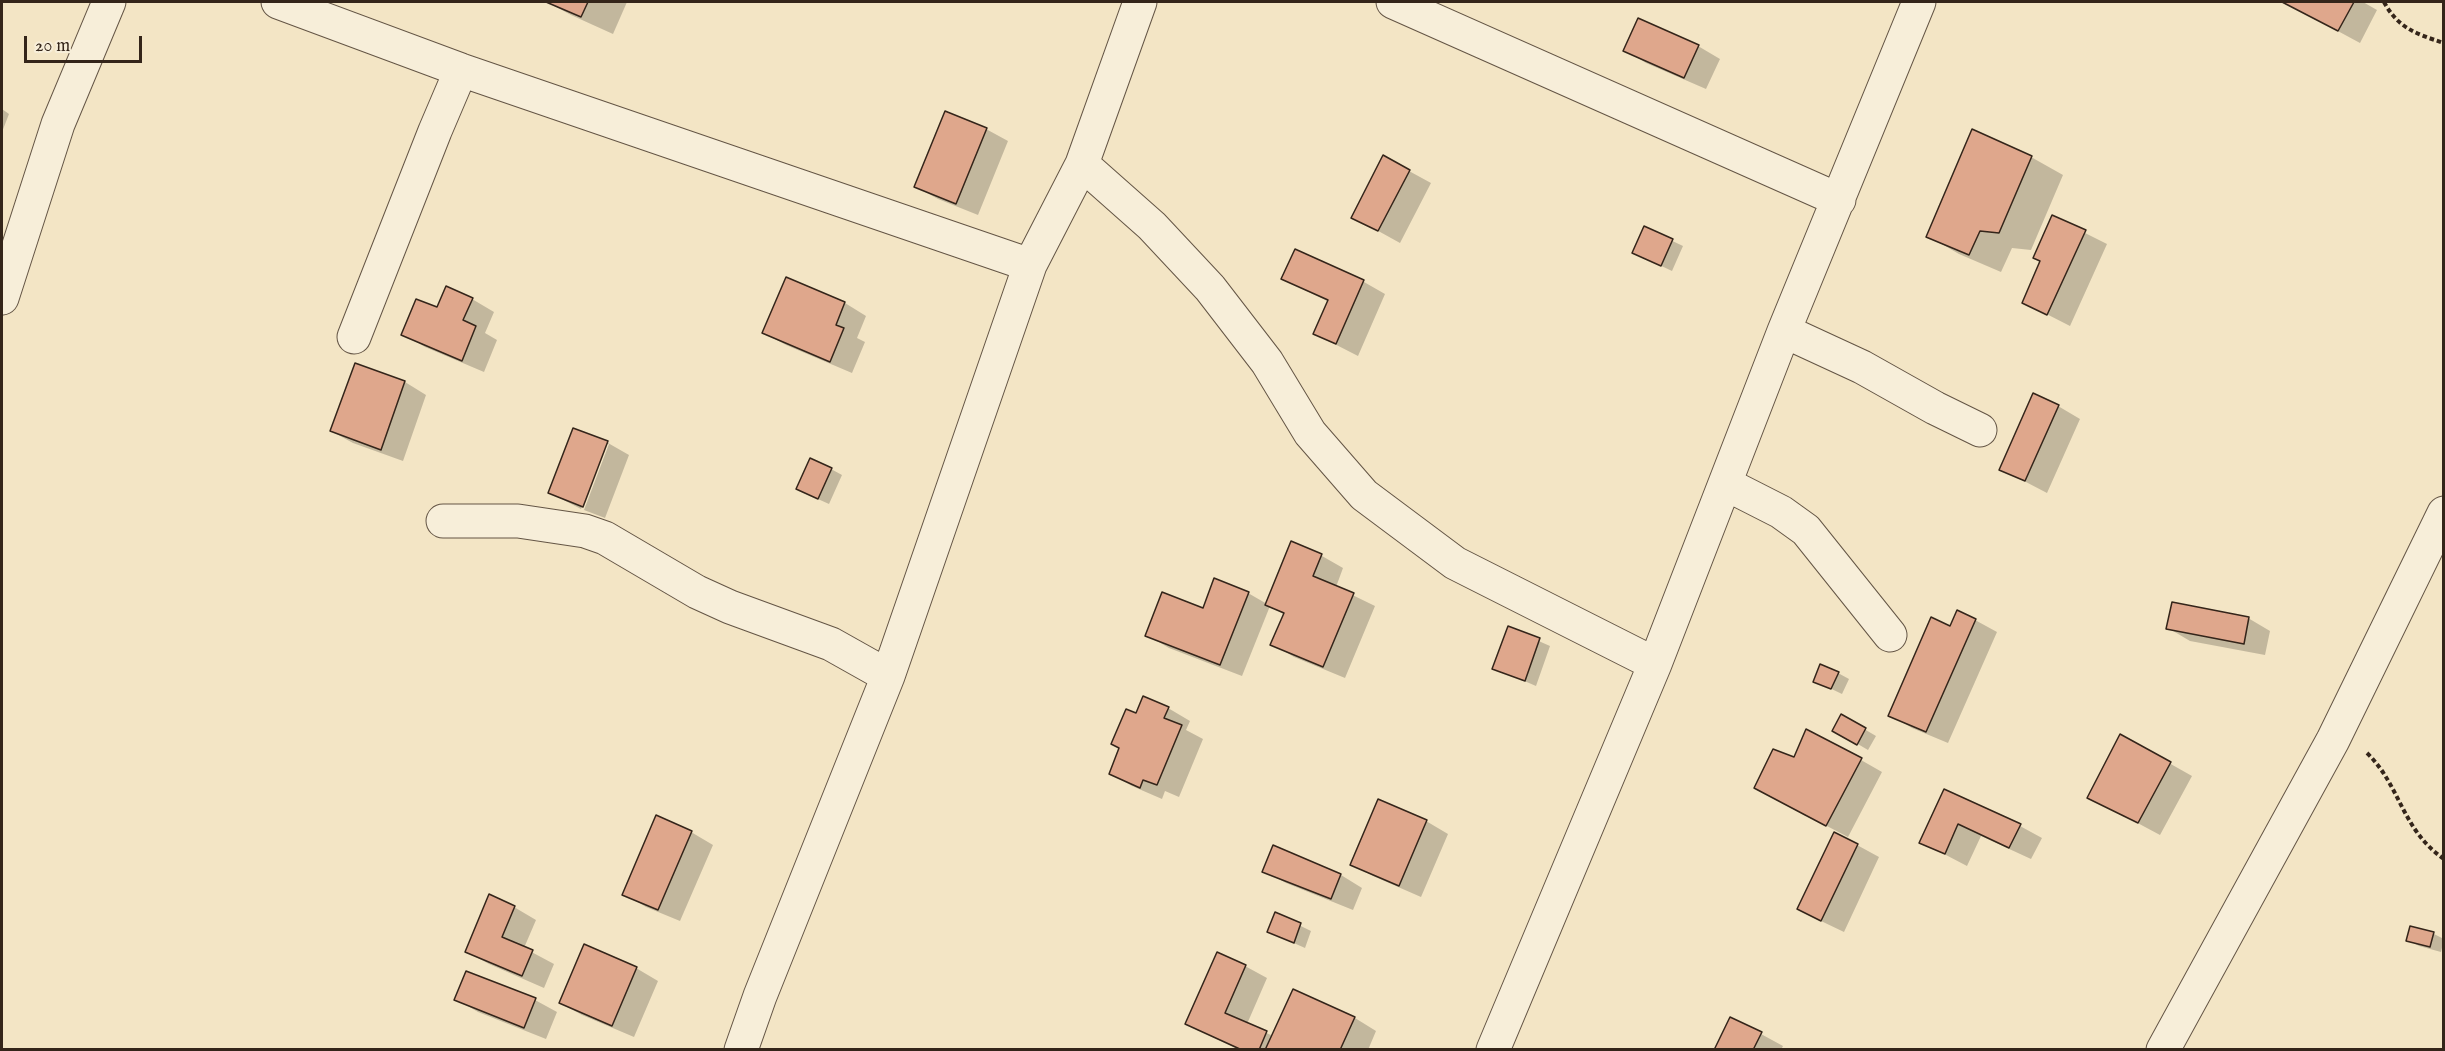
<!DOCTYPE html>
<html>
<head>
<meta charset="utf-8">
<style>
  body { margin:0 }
  #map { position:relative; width:2445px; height:1051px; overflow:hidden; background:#f3e5c5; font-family:"IM FELL English",serif }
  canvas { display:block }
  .frame { position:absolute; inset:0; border:3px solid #34251a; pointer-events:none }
  .scale { position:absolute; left:24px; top:36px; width:118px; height:27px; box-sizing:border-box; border:3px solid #34251a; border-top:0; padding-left:8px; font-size:18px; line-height:21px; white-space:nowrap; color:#34251a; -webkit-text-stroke:4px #f7eed9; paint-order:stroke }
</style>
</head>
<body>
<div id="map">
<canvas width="2445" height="1051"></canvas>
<div class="frame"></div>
<div class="scale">20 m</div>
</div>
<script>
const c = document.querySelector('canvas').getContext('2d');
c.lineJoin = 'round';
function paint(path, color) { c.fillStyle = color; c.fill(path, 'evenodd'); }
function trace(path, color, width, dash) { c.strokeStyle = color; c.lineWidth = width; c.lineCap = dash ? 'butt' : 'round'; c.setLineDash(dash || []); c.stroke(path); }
const shadow = new Path2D(`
  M 547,2 L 627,2 L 613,34 L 571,15 Z
  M 2284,2 L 2363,2 L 2377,10 L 2360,43 Z
  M 1698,46 L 1720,59 L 1706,89 L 1646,63 L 1625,50 Z
  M 2,109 L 9,114 L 2,132 Z
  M 986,129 L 1008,141 L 978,215 L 938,199 L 916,187 Z
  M 2031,157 L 2063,175 L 2031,250 L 2012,248 L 2001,272 L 1959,254 L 1928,236 Z
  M 1409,171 L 1431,183 L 1400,243 L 1353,217 Z
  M 2053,217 L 2107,244 L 2070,326 L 2023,302 L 2042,262 Z
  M 1645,228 L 1683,246 L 1672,271 L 1634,253 Z
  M 1295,251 L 1364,282 L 1385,294 L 1358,356 L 1315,334 L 1329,302 L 1283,279 Z
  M 787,279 L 845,303 L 866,316 L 857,338 L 865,342 L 852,373 L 786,345 L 764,333 Z
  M 472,299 L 494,312 L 485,333 L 497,340 L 484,372 L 425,347 L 403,334 L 438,309 Z
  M 356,365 L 405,382 L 426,395 L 403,461 L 353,443 L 331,431 Z
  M 2058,406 L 2080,419 L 2047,493 L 2001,469 Z
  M 574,430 L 608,443 L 629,455 L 605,518 L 584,510 L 609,444 L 606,444 L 581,509 L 550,493 Z
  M 831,469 L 842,475 L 829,504 L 809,495 Z
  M 1292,543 L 1322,556 L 1343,568 L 1336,587 L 1375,606 L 1345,678 L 1294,657 L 1272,644 L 1285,615 L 1270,606 L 1242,676 L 1169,648 L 1147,635 L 1248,593 L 1267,604 Z
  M 2248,618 L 2270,631 L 2265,655 L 2190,641 L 2168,628 Z
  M 1975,620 L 1997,632 L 1948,743 L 1912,728 L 1890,715 Z
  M 1509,628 L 1550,646 L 1536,686 L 1494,668 Z
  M 1838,673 L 1849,679 L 1842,694 L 1815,681 Z
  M 1168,708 L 1190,721 L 1186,730 L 1203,739 L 1179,797 L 1165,791 L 1162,799 L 1132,786 L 1111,774 L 1137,715 Z
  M 1842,716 L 1876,736 L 1868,750 L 1834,730 Z
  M 2121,736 L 2192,776 L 2160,835 L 2089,797 Z
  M 1794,759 L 1861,760 L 1882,772 L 1848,837 L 1777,800 Z
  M 1945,791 L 2020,826 L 2042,838 L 2031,859 L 1981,836 L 1967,866 L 1921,842 Z
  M 1426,821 L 1448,834 L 1421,897 L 1373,876 L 1352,864 Z
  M 691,832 L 713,845 L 680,921 L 646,907 L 624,894 Z
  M 1857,845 L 1879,857 L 1844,932 L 1821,921 Z
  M 1273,847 L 1341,875 L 1362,888 L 1353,910 L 1286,883 L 1264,871 Z
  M 514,907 L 536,920 L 524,948 L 554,964 L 544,988 L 489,964 L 467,952 Z
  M 1276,914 L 1311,931 L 1305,948 L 1269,932 Z
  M 2411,928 L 2434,934 L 2444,939 L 2441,952 L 2419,946 L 2408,940 Z
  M 1245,966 L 1267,978 L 1247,1024 L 1273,1036 L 1294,990 L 1355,1018 L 1376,1031 L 1368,1050 L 1239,1050 L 1187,1024 Z
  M 636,968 L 658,981 L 634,1037 L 582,1015 L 560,1003 Z
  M 456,999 L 535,1000 L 557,1012 L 546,1039 L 478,1012 Z
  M 1761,1034 L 1783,1046 L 1781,1050 L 1716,1050 Z`);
const building = new Path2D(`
  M 546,2 L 588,2 L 581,17 Z
  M 2282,2 L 2354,2 L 2338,31 Z
  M 1638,18 L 1699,45 L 1684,78 L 1623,51 Z
  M 945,111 L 987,128 L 956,204 L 914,187 Z
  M 1972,129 L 2032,156 L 1999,233 L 1980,231 L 1969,255 L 1926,237 Z
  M 1383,155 L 1410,170 L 1378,231 L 1351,218 Z
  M 2052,215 L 2086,230 L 2047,315 L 2022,303 L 2040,261 L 2033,258 Z
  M 1644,226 L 1673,239 L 1661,266 L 1632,253 Z
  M 1295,249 L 1364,280 L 1336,344 L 1313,334 L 1328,300 L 1281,279 Z
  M 786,277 L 845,302 L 836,325 L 844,328 L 830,362 L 762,333 Z
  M 446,286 L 473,298 L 463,320 L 476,326 L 462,361 L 401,335 L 416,299 L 437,307 Z
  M 355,363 L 405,381 L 381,450 L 330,431 Z
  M 2033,393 L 2059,405 L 2025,481 L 1999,470 Z
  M 573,428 L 608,441 L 583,507 L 548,493 Z
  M 810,458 L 832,468 L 818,499 L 796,489 Z
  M 1291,541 L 1322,554 L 1313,576 L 1354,593 L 1323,667 L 1270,645 L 1284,613 L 1265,605 Z
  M 1214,578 L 1249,592 L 1220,665 L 1145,636 L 1162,592 L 1203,608 Z
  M 2172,602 L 2249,617 L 2244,644 L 2166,629 Z
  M 1957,610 L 1976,619 L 1926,732 L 1888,716 L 1931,617 L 1950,626 Z
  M 1508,626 L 1540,638 L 1525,681 L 1492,669 Z
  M 1820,664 L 1839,672 L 1831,689 L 1813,682 Z
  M 1143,696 L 1169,707 L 1164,718 L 1182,725 L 1157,785 L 1143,780 L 1140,788 L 1109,774 L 1119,748 L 1111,744 L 1126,709 L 1136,713 Z
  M 1841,714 L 1866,728 L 1857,745 L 1832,731 Z
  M 1806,729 L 1862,758 L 1826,826 L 1754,788 L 1773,749 L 1794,757 Z
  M 2120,734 L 2171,762 L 2138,823 L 2087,798 Z
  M 1944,789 L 2021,824 L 2009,848 L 1958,824 L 1945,854 L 1919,843 Z
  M 1378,799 L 1427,820 L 1399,886 L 1350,865 Z
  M 656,815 L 692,831 L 658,910 L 622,895 Z
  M 1834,832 L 1858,844 L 1821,921 L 1797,909 Z
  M 1273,845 L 1341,874 L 1331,899 L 1262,872 Z
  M 489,894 L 515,906 L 502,937 L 533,950 L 522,976 L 465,952 Z
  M 1275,912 L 1301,923 L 1294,943 L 1267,932 Z
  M 2410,926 L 2434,932 L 2430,947 L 2406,941 Z
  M 584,944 L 637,967 L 612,1026 L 559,1003 Z
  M 1217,952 L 1246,965 L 1225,1013 L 1267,1031 L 1259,1050 L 1242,1050 L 1185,1024 Z
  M 466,971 L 536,998 L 524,1028 L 454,1000 Z
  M 1293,989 L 1355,1017 L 1340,1050 L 1265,1050 Z
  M 1730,1017 L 1762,1032 L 1753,1050 L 1714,1050 Z`);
const path = new Path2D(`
  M 2384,2 C 2398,28 2416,34 2444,43
  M 2367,753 C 2401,786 2401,829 2444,859`);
const minor = new Path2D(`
  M 278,2 L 461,70 L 1030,265
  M 1393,2 L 1839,200
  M 1082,164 L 1152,226 L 1210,288 L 1267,362 L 1310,433 L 1364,495 L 1455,563 L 1655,664
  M 2,298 L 58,124 L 109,2
  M 1784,331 L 1862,367 L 1935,408 L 1980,430
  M 354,337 L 435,131 L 461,70
  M 1726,484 L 1781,512 L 1806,530 L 1890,635
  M 443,521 L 518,521 L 585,531 L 605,538 L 697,592 L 730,607 L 831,644 L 888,676
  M 741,1050 L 760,996 L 888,676 L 1030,265 L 1082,164 L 1140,2
  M 1493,1050 L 1655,664 L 1784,331 L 1919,2
  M 2163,1050 L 2333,740 L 2444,513`);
paint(shadow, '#0003');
paint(building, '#dfa78c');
trace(building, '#34251a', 1.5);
trace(minor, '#645545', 35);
trace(path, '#34251a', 4, [4.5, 3]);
trace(minor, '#f7eed9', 33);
</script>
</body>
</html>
